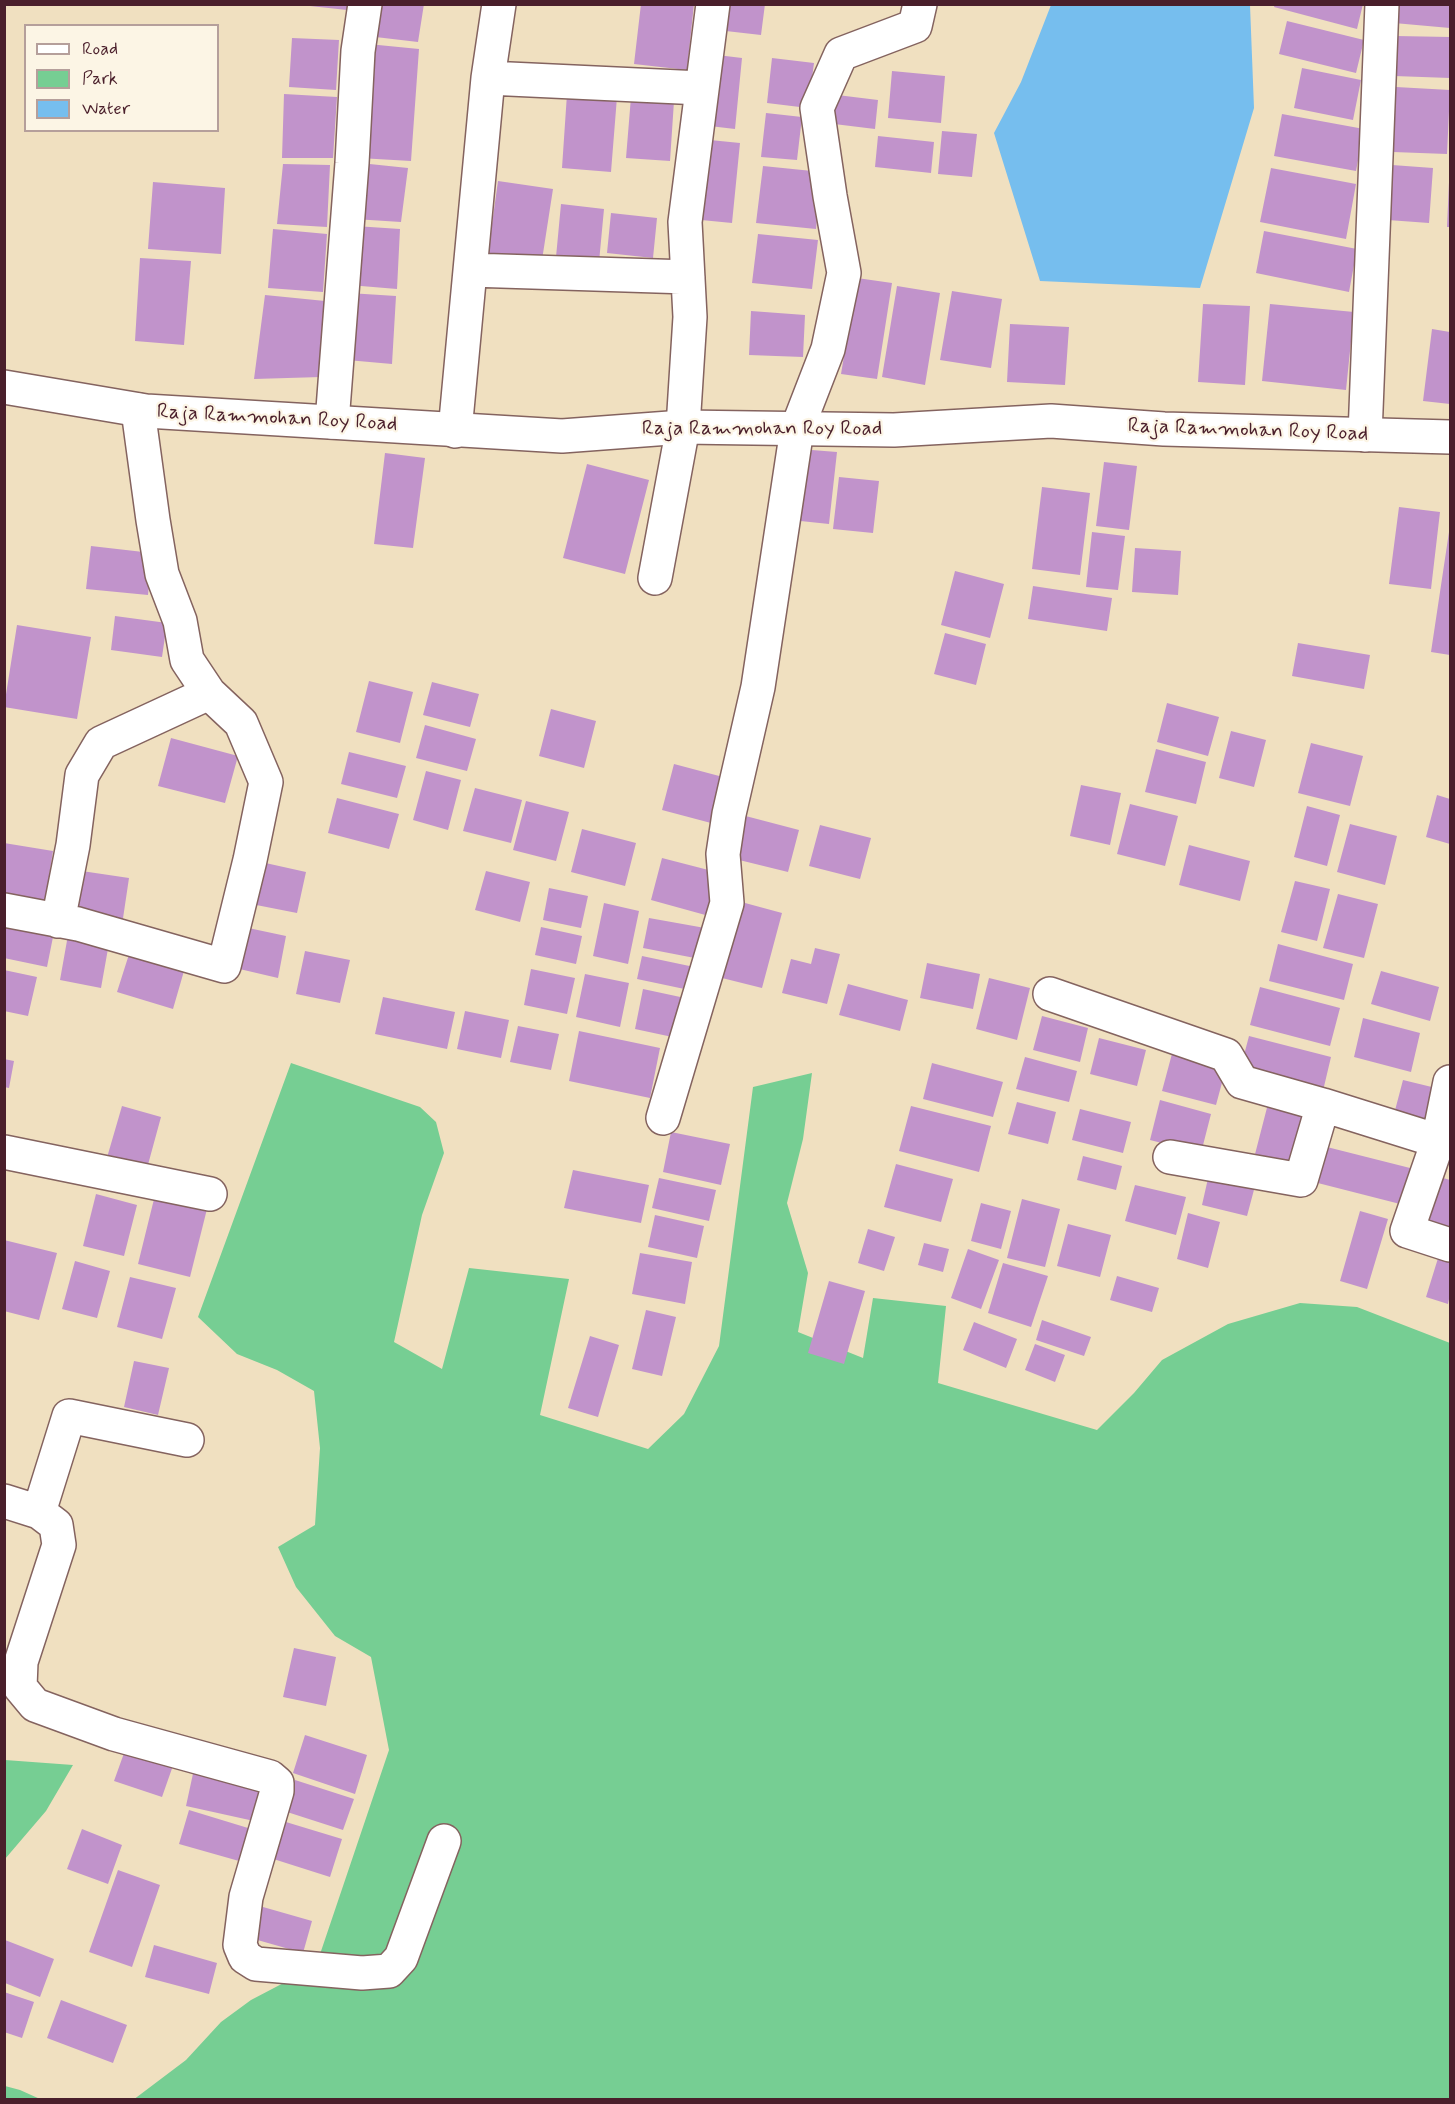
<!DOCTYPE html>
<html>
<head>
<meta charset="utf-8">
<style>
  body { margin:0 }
  #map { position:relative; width:1455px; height:2104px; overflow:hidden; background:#f0e0c0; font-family:Mynerve,sans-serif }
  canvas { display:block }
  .frame { position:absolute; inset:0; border:6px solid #4a1f2b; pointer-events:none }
  .legend { position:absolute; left:24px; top:24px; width:195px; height:108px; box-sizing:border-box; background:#fcf5e5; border:2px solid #b59f9b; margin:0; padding:8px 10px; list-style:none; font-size:18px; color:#4a1f2b }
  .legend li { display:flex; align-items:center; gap:12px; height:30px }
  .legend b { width:30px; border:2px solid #b59f9b }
</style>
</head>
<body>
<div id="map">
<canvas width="1455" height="2104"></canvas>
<div class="frame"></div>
<ul class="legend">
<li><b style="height:8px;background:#fff"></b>Road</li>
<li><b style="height:16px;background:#76ce93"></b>Park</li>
<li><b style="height:16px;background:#76beee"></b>Water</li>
</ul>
</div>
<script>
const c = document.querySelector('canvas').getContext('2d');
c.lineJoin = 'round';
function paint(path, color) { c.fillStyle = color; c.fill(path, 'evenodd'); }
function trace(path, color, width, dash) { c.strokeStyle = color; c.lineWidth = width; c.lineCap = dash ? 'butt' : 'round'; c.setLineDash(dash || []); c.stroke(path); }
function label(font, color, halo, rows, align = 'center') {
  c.font = font + ' Mynerve,sans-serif'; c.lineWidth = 4.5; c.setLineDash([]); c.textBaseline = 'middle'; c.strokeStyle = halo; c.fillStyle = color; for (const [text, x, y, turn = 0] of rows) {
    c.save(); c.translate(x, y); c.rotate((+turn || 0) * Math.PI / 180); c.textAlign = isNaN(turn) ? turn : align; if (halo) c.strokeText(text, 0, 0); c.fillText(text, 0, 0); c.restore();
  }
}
const green = new Path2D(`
  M 291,1063 L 420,1107 L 436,1122 L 444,1153 L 422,1215 L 394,1342 L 442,1369 L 469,1268 L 569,1279 L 540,1415 L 648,1449 L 684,1414 L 719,1346 L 753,1087 L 812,1073 L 803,1139 L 787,1203 L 808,1273 L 798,1332 L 863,1358 L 873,1298 L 946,1306 L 938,1383 L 1097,1430 L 1134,1393 L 1162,1360 L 1228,1324 L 1300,1303 L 1357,1307 L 1450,1343 L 1450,2099 L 133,2100 L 186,2060 L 221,2022 L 251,2000 L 316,1966 L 389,1750 L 371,1657 L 335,1636 L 296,1587 L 278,1547 L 315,1525 L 320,1448 L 314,1391 L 277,1370 L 237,1354 L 198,1317 Z
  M 5,1760 L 73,1765 L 46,1811 L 5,1859 Z
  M 5,2086 L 20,2090 L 40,2099 L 5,2099 Z`);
const water = new Path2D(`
  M 1051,5 L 1250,5 L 1254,108 L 1200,288 L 1040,281 L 994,133 L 1021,82 Z`);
const building = new Path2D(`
  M 310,4 L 347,4 L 347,10 L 310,6 Z
  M 373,4 L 424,4 L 418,42 L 367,36 Z
  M 641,4 L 694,4 L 687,70 L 634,64 Z
  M 720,4 L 765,4 L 761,35 L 717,30 Z
  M 1275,4 L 1363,4 L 1357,29 L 1274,7 Z
  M 1396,4 L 1450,4 L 1450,28 L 1394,23 Z
  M 1287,21 L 1364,40 L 1356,73 L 1279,54 Z
  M 1396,36 L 1450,37 L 1450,78 L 1394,76 Z
  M 292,38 L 339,40 L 336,90 L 289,87 Z
  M 368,44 L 419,49 L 411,161 L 359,158 Z
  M 709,54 L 742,58 L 735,129 L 701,125 Z
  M 772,58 L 814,63 L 808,108 L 767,103 Z
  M 1302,68 L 1361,80 L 1353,120 L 1294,108 Z
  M 892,71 L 945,76 L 941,123 L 888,118 Z
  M 1396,87 L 1450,90 L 1447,154 L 1393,152 Z
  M 284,94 L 337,97 L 333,158 L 282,158 Z
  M 567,94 L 617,97 L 611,172 L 562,168 Z
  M 829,94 L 878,100 L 875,129 L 826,123 Z
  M 631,97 L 674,101 L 670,161 L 626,158 Z
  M 766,113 L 802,117 L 797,160 L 761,157 Z
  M 1282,114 L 1364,129 L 1356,171 L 1274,156 Z
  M 942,131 L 977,134 L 972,177 L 938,174 Z
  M 878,136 L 934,142 L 931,173 L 875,167 Z
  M 700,139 L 740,143 L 732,223 L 691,219 Z
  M 360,163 L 408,168 L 401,222 L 354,219 Z
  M 283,164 L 330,165 L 327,227 L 277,224 Z
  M 1392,165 L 1433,168 L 1429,223 L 1388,220 Z
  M 763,166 L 822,172 L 816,229 L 756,223 Z
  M 1271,168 L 1356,184 L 1346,239 L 1260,222 Z
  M 498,181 L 553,189 L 542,260 L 488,253 Z
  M 153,182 L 225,188 L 221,254 L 148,249 Z
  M 1449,182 L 1450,182 L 1450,227 L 1447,227 Z
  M 561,204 L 604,209 L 599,262 L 556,257 Z
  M 611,213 L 657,218 L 653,258 L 607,253 Z
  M 355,226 L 400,229 L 397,289 L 349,285 Z
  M 273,229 L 327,234 L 323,292 L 268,288 Z
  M 1264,231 L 1357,249 L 1349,292 L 1256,273 Z
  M 758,234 L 818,240 L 812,289 L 752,283 Z
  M 140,258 L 191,261 L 184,345 L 135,341 Z
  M 857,278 L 892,283 L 877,379 L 841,374 Z
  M 897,286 L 940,293 L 925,385 L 882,377 Z
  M 952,291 L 1002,299 L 991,368 L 940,360 Z
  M 349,293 L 396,296 L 392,364 L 347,360 Z
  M 265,295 L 325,301 L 321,377 L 254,379 Z
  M 1203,304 L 1250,306 L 1245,385 L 1198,382 Z
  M 1270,304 L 1354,312 L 1346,390 L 1262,381 Z
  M 751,311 L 805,315 L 803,357 L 749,355 Z
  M 1010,324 L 1069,327 L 1065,385 L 1007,382 Z
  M 1432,329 L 1450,332 L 1450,404 L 1423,401 Z
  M 799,449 L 837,452 L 829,524 L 791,520 Z
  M 385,453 L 425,458 L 413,548 L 374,544 Z
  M 1104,462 L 1137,466 L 1129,530 L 1096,526 Z
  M 587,464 L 649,480 L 625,574 L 563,558 Z
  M 839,477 L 879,481 L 873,533 L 833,529 Z
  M 1042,487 L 1090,493 L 1080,575 L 1032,569 Z
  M 1399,507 L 1440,512 L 1431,589 L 1389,584 Z
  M 1092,532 L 1125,536 L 1118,590 L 1086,587 Z
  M 1449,532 L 1450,532 L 1450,655 L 1431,652 Z
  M 91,546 L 152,553 L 148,595 L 86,589 Z
  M 1135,548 L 1181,551 L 1178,595 L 1132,592 Z
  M 955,571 L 1004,584 L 990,638 L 941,625 Z
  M 1033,586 L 1112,598 L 1107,631 L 1028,619 Z
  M 115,616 L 167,623 L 162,657 L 111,650 Z
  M 17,625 L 91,637 L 77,719 L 4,707 Z
  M 945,633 L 986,644 L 976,685 L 934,674 Z
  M 1298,643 L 1370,655 L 1364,689 L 1292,676 Z
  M 369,681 L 413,692 L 400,743 L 356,732 Z
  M 432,682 L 479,694 L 470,727 L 423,715 Z
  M 1167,703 L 1219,717 L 1208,756 L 1157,742 Z
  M 551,709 L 596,721 L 584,768 L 539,756 Z
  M 425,725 L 476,739 L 467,771 L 416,758 Z
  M 1231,731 L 1266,740 L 1254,787 L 1219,778 Z
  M 171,738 L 238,756 L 225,803 L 158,786 Z
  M 1311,743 L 1363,756 L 1350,806 L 1298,793 Z
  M 1156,749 L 1206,762 L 1196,804 L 1145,792 Z
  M 349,752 L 406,766 L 397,798 L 341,784 Z
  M 674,764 L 723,777 L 711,823 L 662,810 Z
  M 426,771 L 461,780 L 448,830 L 413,820 Z
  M 1081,785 L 1121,793 L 1110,845 L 1070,836 Z
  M 475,788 L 522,800 L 511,843 L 463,831 Z
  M 1437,795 L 1450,799 L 1450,844 L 1426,837 Z
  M 337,798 L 399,814 L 389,849 L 328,833 Z
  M 526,801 L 569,812 L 556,861 L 513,850 Z
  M 1130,804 L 1178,816 L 1165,866 L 1117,854 Z
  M 1307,806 L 1340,815 L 1327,866 L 1294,857 Z
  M 738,814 L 799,830 L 788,872 L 727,857 Z
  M 1350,824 L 1397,836 L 1385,885 L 1337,872 Z
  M 820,825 L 871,838 L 860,879 L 809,866 Z
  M 582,829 L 636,843 L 625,886 L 571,872 Z
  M 4,843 L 53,851 L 45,902 L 4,895 Z
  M 1189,845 L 1250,861 L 1240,901 L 1179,885 Z
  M 662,858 L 720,873 L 709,916 L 651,900 Z
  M 252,860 L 306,872 L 297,913 L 241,902 Z
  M 75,870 L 129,878 L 122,925 L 68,916 Z
  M 486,871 L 530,882 L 520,922 L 475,910 Z
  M 1295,881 L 1330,889 L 1317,941 L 1281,932 Z
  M 549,888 L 588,896 L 581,928 L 543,920 Z
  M 1338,894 L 1378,904 L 1364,958 L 1323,948 Z
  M 734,900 L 782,913 L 762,988 L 714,976 Z
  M 604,903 L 639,911 L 628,964 L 593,956 Z
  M 649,918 L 705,928 L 700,959 L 643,948 Z
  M 4,922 L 54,932 L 47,967 L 4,958 Z
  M 239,926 L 286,936 L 278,978 L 231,967 Z
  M 541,927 L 582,936 L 576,964 L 535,955 Z
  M 68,935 L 109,943 L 101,988 L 60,980 Z
  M 1278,944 L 1353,964 L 1344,1000 L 1269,981 Z
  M 131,948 L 186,964 L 173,1009 L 117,992 Z
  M 815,948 L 840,954 L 827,1004 L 782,993 L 791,959 L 811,964 Z
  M 305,951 L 350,960 L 340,1003 L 296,994 Z
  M 642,956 L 699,968 L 694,991 L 637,979 Z
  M 927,963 L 980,974 L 973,1009 L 920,998 Z
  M 531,969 L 575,978 L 567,1014 L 524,1005 Z
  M 4,970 L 37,977 L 28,1016 L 4,1011 Z
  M 1381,971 L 1439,987 L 1430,1021 L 1371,1004 Z
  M 585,974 L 629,983 L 620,1027 L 576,1017 Z
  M 989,978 L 1030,988 L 1017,1040 L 976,1029 Z
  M 848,984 L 908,1000 L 900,1031 L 839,1015 Z
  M 1260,987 L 1340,1008 L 1330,1046 L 1250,1025 Z
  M 643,989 L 685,998 L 677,1038 L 635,1029 Z
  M 383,997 L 455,1012 L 447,1049 L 375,1034 Z
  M 465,1011 L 509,1020 L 501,1058 L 457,1049 Z
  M 1042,1016 L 1088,1028 L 1080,1062 L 1033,1050 Z
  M 1363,1018 L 1420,1033 L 1411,1072 L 1354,1057 Z
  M 518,1026 L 559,1034 L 551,1070 L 510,1062 Z
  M 579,1031 L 660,1048 L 650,1098 L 569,1081 Z
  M 1249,1036 L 1331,1057 L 1322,1095 L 1239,1074 Z
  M 1099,1038 L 1146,1050 L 1137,1086 L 1090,1074 Z
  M 1173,1050 L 1227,1064 L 1216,1105 L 1162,1091 Z
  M 1025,1057 L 1077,1071 L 1069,1102 L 1016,1089 Z
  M 4,1059 L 14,1061 L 9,1088 L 4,1087 Z
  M 932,1063 L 1003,1082 L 993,1117 L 923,1099 Z
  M 1403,1080 L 1440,1089 L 1430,1127 L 1393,1118 Z
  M 1270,1096 L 1309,1105 L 1291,1172 L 1253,1162 Z
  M 1160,1100 L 1211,1114 L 1201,1153 L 1150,1140 Z
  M 1017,1102 L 1056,1112 L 1048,1144 L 1008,1134 Z
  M 122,1106 L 161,1117 L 146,1172 L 106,1161 Z
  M 911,1106 L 991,1126 L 979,1172 L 899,1151 Z
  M 1080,1109 L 1131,1122 L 1123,1153 L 1072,1140 Z
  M 671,1132 L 730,1144 L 721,1185 L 663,1172 Z
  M 1319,1145 L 1414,1169 L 1404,1205 L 1310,1181 Z
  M 1083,1156 L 1122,1166 L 1116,1190 L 1077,1180 Z
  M 896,1164 L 953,1179 L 941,1222 L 884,1207 Z
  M 573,1170 L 649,1185 L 641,1223 L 564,1208 Z
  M 1209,1174 L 1255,1186 L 1247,1216 L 1202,1205 Z
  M 1433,1175 L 1450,1180 L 1450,1236 L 1420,1227 Z
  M 659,1178 L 716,1190 L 709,1221 L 652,1208 Z
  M 1135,1185 L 1186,1197 L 1176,1235 L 1125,1221 Z
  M 96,1194 L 137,1205 L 124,1256 L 83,1246 Z
  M 155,1195 L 207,1209 L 190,1277 L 138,1264 Z
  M 1022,1199 L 1060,1209 L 1045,1267 L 1007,1258 Z
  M 981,1203 L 1011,1211 L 1001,1249 L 971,1241 Z
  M 1360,1211 L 1388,1219 L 1367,1289 L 1340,1281 Z
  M 1188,1213 L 1220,1222 L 1208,1268 L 1177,1259 Z
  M 655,1215 L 704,1226 L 697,1258 L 648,1247 Z
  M 1068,1224 L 1111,1235 L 1100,1277 L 1057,1266 Z
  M 868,1229 L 895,1237 L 884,1271 L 858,1263 Z
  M 4,1240 L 57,1253 L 39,1320 L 4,1311 Z
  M 924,1243 L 949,1249 L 943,1272 L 918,1265 Z
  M 968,1249 L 999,1260 L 981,1309 L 951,1298 Z
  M 640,1253 L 692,1262 L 685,1304 L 632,1294 Z
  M 1439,1255 L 1450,1259 L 1450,1294 L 1448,1304 L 1426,1297 Z
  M 75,1261 L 110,1271 L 97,1318 L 62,1309 Z
  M 1003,1263 L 1048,1276 L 1031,1327 L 988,1313 Z
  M 1117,1276 L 1159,1288 L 1152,1312 L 1110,1300 Z
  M 130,1277 L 176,1288 L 162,1339 L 117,1327 Z
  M 829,1281 L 865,1291 L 844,1364 L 808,1353 Z
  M 646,1310 L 676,1317 L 662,1376 L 632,1369 Z
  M 1042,1320 L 1091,1337 L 1084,1356 L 1036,1340 Z
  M 974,1322 L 1017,1339 L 1006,1368 L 963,1350 Z
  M 590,1336 L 619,1345 L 598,1417 L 568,1408 Z
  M 1035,1344 L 1065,1355 L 1055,1382 L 1025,1370 Z
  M 134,1361 L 169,1368 L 158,1415 L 124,1407 Z
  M 294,1648 L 336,1657 L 326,1706 L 283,1697 Z
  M 305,1735 L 367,1755 L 355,1794 L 293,1773 Z
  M 128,1742 L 176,1757 L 162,1797 L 114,1781 Z
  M 194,1769 L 262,1785 L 254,1821 L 186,1806 Z
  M 295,1780 L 354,1799 L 343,1830 L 284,1811 Z
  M 189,1810 L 248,1828 L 239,1861 L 179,1844 Z
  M 276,1819 L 342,1839 L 330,1877 L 264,1856 Z
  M 82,1829 L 122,1845 L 108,1884 L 67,1869 Z
  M 118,1870 L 160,1885 L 132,1967 L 89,1952 Z
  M 256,1905 L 312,1921 L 303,1953 L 247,1937 Z
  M 5,1940 L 54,1959 L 40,1997 L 5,1983 Z
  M 154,1945 L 217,1963 L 209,1994 L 145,1977 Z
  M 4,1992 L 34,2002 L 22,2038 L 4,2032 Z
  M 61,2000 L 127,2025 L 113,2063 L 47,2038 Z`);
const minor = new Path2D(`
  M 488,78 L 701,88
  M 470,270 L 688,277
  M 332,422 L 352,163 L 358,51 L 365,4
  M 455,431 L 488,78 L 499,4
  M 1365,435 L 1382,4
  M 655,578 L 683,427 L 690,317 L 685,222 L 713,4
  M 4,910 L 78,924 L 224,966 L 250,860 L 266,782 L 241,723 L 209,693 L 187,660 L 180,621 L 162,574 L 153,520 L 138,410
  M 58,921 L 73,845 L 82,775 L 101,743 L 209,693
  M 1050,994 L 1226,1055 L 1242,1082 L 1323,1105 L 1438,1141 L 1450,1082
  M 663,1118 L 727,903 L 723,854 L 729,814 L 758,687 L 797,429 L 828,349 L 844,273 L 830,196 L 817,108 L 841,54 L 915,26 L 920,4
  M 1438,1141 L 1407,1231 L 1450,1245
  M 4,1152 L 210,1194
  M 1170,1157 L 1301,1180 L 1323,1105
  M 4,1501 L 39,1512 L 56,1525 L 59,1545 L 21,1662 L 20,1687 L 35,1705 L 114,1734 L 270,1777 L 277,1783 L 277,1791 L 246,1897 L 240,1945 L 245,1957 L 256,1964 L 362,1973 L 389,1971 L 401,1958 L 444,1841
  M 39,1512 L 69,1416 L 187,1440`);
const major = new Path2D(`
  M 4,387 L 146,411 L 562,436 L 683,427 L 894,430 L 1051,421 L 1164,429 L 1450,437`);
const streetNames = [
  ["Raja Rammohan Roy Road",277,419,3],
  ["Raja Rammohan Roy Road",762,430],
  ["Raja Rammohan Roy Road",1248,431,2]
];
paint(green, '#76ce93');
paint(water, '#76beee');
paint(building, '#c193cb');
trace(minor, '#84635f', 36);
trace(major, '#84635f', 36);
trace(minor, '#fff', 33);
trace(major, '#fff', 33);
label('21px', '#4a1f2b', '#fcf5e5', streetNames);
</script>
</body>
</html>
